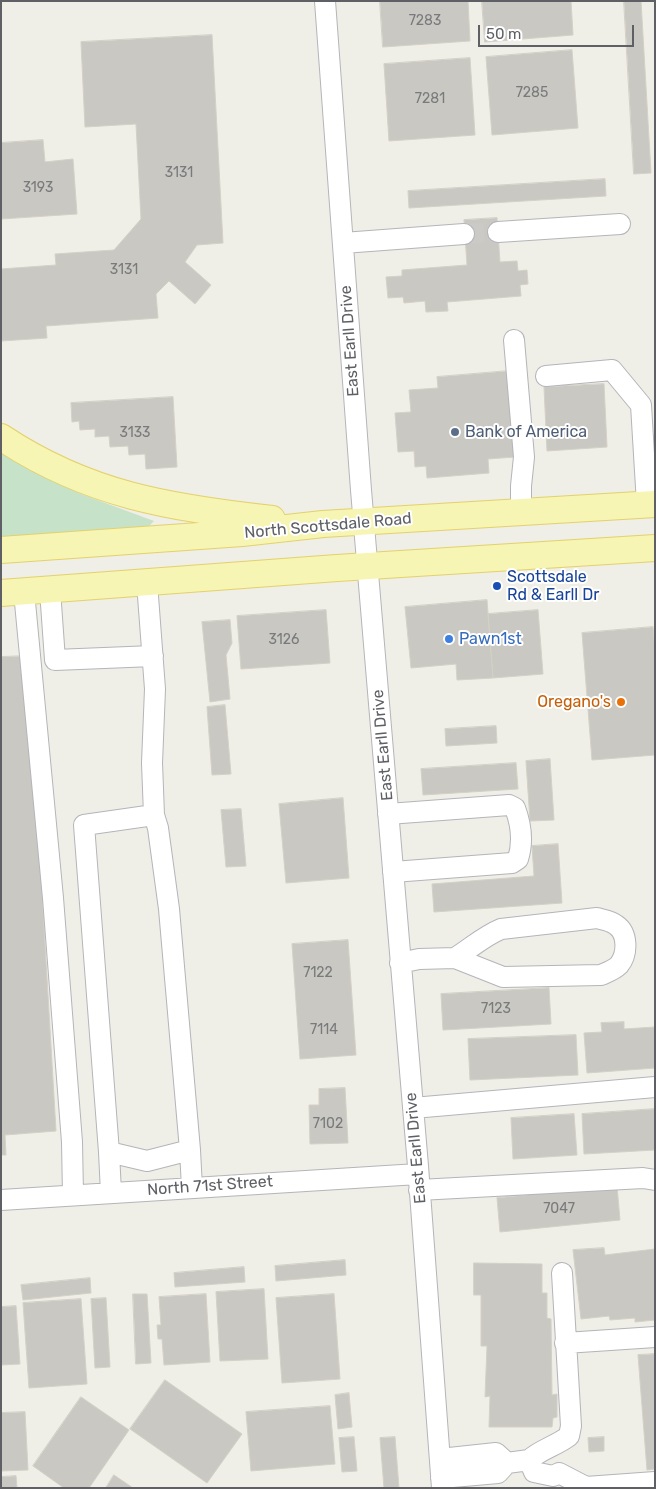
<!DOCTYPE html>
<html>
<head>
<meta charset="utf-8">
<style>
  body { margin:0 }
  #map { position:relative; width:656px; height:1489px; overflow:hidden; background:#efeee7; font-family:Rubik,sans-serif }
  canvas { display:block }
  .frame { position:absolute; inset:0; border:2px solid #5e6065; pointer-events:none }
  .scale { position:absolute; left:478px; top:25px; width:156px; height:22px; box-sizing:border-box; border:2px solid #5e6065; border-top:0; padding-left:6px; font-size:15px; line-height:18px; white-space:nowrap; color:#5e6065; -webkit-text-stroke:4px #fff; paint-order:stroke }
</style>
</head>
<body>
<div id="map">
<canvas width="656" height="1489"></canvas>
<div class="frame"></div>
<div class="scale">50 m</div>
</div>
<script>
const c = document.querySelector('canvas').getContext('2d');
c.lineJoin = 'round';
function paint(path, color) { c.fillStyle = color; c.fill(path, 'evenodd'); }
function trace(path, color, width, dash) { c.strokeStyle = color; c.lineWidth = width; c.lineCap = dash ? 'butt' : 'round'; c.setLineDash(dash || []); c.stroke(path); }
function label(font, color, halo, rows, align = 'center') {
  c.font = font + ' Rubik,sans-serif'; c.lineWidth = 4; c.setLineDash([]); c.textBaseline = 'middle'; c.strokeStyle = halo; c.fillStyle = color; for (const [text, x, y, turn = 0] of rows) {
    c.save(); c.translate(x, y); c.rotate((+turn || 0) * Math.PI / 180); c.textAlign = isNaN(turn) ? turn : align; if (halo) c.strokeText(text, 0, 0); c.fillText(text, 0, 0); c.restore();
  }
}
const green = new Path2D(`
  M 1,453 L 40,475 L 81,494 L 154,521 L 148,527 L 1,539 Z`);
const building = new Path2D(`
  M 380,1 L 468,1 L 470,41 L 383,47 Z
  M 482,1 L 571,1 L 573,35 L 485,42 Z
  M 624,1 L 641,1 L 651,173 L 634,174 Z
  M 212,35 L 223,243 L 197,245 L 185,262 L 211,285 L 195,304 L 169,281 L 156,294 L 158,318 L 46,326 L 47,338 L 1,341 L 1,269 L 56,265 L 55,254 L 114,250 L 141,219 L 136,124 L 85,127 L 81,42 Z
  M 572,50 L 578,128 L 492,135 L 486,57 Z
  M 470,58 L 475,135 L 389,141 L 384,64 Z
  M 43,140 L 45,162 L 73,159 L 77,214 L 1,219 L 1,143 Z
  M 605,179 L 606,196 L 409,208 L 408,191 Z
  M 497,218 L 500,262 L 517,261 L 518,271 L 527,270 L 528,284 L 520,285 L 521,296 L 447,302 L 448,311 L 426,312 L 425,301 L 404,303 L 403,297 L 388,298 L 386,277 L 402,276 L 402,270 L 467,265 L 464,220 Z
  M 509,371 L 515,457 L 488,459 L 489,473 L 427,478 L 426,466 L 415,467 L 414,451 L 398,452 L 395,413 L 411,412 L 409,390 L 438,388 L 437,377 Z
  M 604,384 L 607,447 L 547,451 L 544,387 Z
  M 173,397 L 177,467 L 146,469 L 145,454 L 129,455 L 128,446 L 110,447 L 109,436 L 95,437 L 95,429 L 80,430 L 79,421 L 72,422 L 71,403 Z
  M 487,600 L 493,678 L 457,680 L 456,664 L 411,668 L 405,607 Z
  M 326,610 L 330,663 L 241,669 L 237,616 Z
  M 538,610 L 543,674 L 493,678 L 488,614 Z
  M 230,620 L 232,643 L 226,655 L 230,699 L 210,702 L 202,622 Z
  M 653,627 L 655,650 L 655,755 L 592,760 L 582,633 Z
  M 28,656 L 56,1131 L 5,1135 L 6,1155 L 1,1155 L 1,657 Z
  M 225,705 L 231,774 L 212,775 L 207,707 Z
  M 496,726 L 497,743 L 446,746 L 445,729 Z
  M 550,759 L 554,820 L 530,821 L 526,761 Z
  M 516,763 L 518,789 L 423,795 L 421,769 Z
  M 343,798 L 349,878 L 286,883 L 279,804 Z
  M 241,809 L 246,866 L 226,867 L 221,810 Z
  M 558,844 L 562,903 L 434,912 L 432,884 L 534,876 L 532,846 Z
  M 348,940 L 356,1055 L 300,1059 L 292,944 Z
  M 549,988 L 551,1024 L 443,1030 L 441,994 Z
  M 624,1022 L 624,1029 L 655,1027 L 655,1068 L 587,1073 L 584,1033 L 602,1032 L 601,1023 Z
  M 576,1035 L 578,1075 L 470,1080 L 468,1039 Z
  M 345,1088 L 348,1143 L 310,1144 L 309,1105 L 319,1105 L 319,1089 Z
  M 655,1109 L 655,1150 L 584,1154 L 582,1114 Z
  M 574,1114 L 577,1155 L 513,1159 L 511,1118 Z
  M 617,1186 L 620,1220 L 500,1232 L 497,1198 Z
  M 604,1248 L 605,1255 L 655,1249 L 655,1320 L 635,1322 L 635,1318 L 610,1320 L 609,1316 L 581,1319 L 573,1250 Z
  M 345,1260 L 346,1275 L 276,1281 L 275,1266 Z
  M 474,1263 L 542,1264 L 542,1293 L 547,1293 L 547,1318 L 551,1319 L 552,1395 L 557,1394 L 557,1417 L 553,1418 L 552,1427 L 489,1427 L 490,1396 L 485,1397 L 487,1346 L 481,1346 L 481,1295 L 474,1295 Z
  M 244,1267 L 245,1282 L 175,1287 L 174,1273 Z
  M 90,1278 L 91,1293 L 23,1300 L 21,1285 Z
  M 264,1289 L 268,1359 L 220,1361 L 216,1292 Z
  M 133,1294 L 147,1294 L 151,1363 L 136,1364 Z
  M 206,1294 L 210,1362 L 164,1365 L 162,1339 L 158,1339 L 157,1325 L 161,1325 L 159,1297 Z
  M 334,1294 L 340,1379 L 282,1383 L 276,1298 Z
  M 106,1298 L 110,1367 L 95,1368 L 91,1299 Z
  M 81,1299 L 87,1384 L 29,1388 L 23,1303 Z
  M 16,1306 L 20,1364 L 1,1365 L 1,1307 Z
  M 655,1354 L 655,1469 L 647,1470 L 638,1355 Z
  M 165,1380 L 242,1434 L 207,1483 L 130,1429 Z
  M 349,1393 L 352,1427 L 338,1429 L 335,1395 Z
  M 81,1397 L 129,1430 L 89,1488 L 64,1488 L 33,1466 Z
  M 330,1406 L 335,1464 L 251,1471 L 246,1412 Z
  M 25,1412 L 28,1470 L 1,1471 L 1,1413 Z
  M 354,1437 L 357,1471 L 342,1472 L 339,1438 Z
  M 395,1437 L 399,1488 L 384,1488 L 380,1438 Z
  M 604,1437 L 604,1451 L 589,1452 L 588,1438 Z
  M 114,1475 L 133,1488 L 106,1488 Z
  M 16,1476 L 17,1488 L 1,1488 L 1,1477 Z`);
const minorTunnel = new Path2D(`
  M 464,234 L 498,232`);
const minor = new Path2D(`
  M 325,1 L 361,490 L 418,1166 L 442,1488
  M 498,232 L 620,224
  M 343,243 L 464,234
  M 514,340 L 524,457 L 521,486 L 521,512
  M 546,376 L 612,370 L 641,405 L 647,504
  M 147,583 L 155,689 L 152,763 L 154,815 L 158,828 L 169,909 L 190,1150 L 147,1161 L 109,1152 L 84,825 L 154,815
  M 50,590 L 55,660 L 153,656
  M 24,592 L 53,898 L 72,1142 L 73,1195
  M 388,814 L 509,805 L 515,808 C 521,824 523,843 518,859 L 512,863 L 393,872
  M 400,963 L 419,959 L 455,958 L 503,977 L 601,975 C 608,972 614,970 619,965 C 628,954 628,933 616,925 C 610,920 603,920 597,918 L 501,929 C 484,936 471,948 455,958
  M 413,1108 L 655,1087
  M 190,1150 L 192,1188
  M 109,1152 L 111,1193
  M 419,1190 L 643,1178 L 655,1180
  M 1,1200 L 418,1174
  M 565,1343 L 655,1337
  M 440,1459 L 496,1453 L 507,1463
  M 529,1460 C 541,1449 556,1446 569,1436 L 571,1426 L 562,1273
  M 441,1478 L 498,1473 L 507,1463 L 529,1460 L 534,1472 L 553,1476 L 559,1473 L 586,1487 L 655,1482`);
const major = new Path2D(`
  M 1,437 C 88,495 171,508 272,519
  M 1,550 L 242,533 L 323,524 L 655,504
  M 1,593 L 337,568 L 655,548`);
const markers = [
  [455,432,5,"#5c6f8a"],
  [497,586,5,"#1a4fb4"],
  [449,639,5,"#3f7fe0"],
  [621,702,5,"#e8710a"]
];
const numberNames = [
  ["7283",425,21],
  ["7285",532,93],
  ["7281",430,99],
  ["3131",179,173],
  ["3193",38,188],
  ["3131",124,270],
  ["3133",135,433],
  ["3126",284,640],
  ["7122",318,973],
  ["7123",496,1009],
  ["7114",324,1030],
  ["7102",328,1124],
  ["7047",559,1209]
];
const streetNames = [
  ["East Earll Drive",350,341,-94],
  ["North Scottsdale Road",328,526,-5],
  ["East Earll Drive",383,745,-95],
  ["East Earll Drive",416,1148,-95],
  ["North 71st Street",210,1186,-4]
];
const serviceNames = [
  ["Bank of America",465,432]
];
const transitNames = [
  ["Scottsdale",507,577],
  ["Rd & Earll Dr",507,595]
];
const shopNames = [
  ["Pawn1st",459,639]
];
const foodNames = [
  ["Oregano's",611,702]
];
paint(green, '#c6e3ca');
paint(building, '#cac8c3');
trace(building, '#d3d0c5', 1);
trace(minorTunnel, '#cbcac6', 20, [20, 10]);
trace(minor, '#b4b5ba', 22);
trace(major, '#e3d16b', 28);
trace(minor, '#fff', 20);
trace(major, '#f7f5b3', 26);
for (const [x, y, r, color] of markers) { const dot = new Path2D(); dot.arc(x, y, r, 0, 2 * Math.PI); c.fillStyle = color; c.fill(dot); trace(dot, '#fff', 2); }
label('14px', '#797a7c', null, numberNames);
label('16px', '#5e6065', '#fff', streetNames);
label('16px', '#4e5e75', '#fff', serviceNames, 'left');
label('16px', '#164399', '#fff', transitNames, 'left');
label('16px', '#366cbe', '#fff', shopNames, 'left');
label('16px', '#c56008', '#fff', foodNames, 'right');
</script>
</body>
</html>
